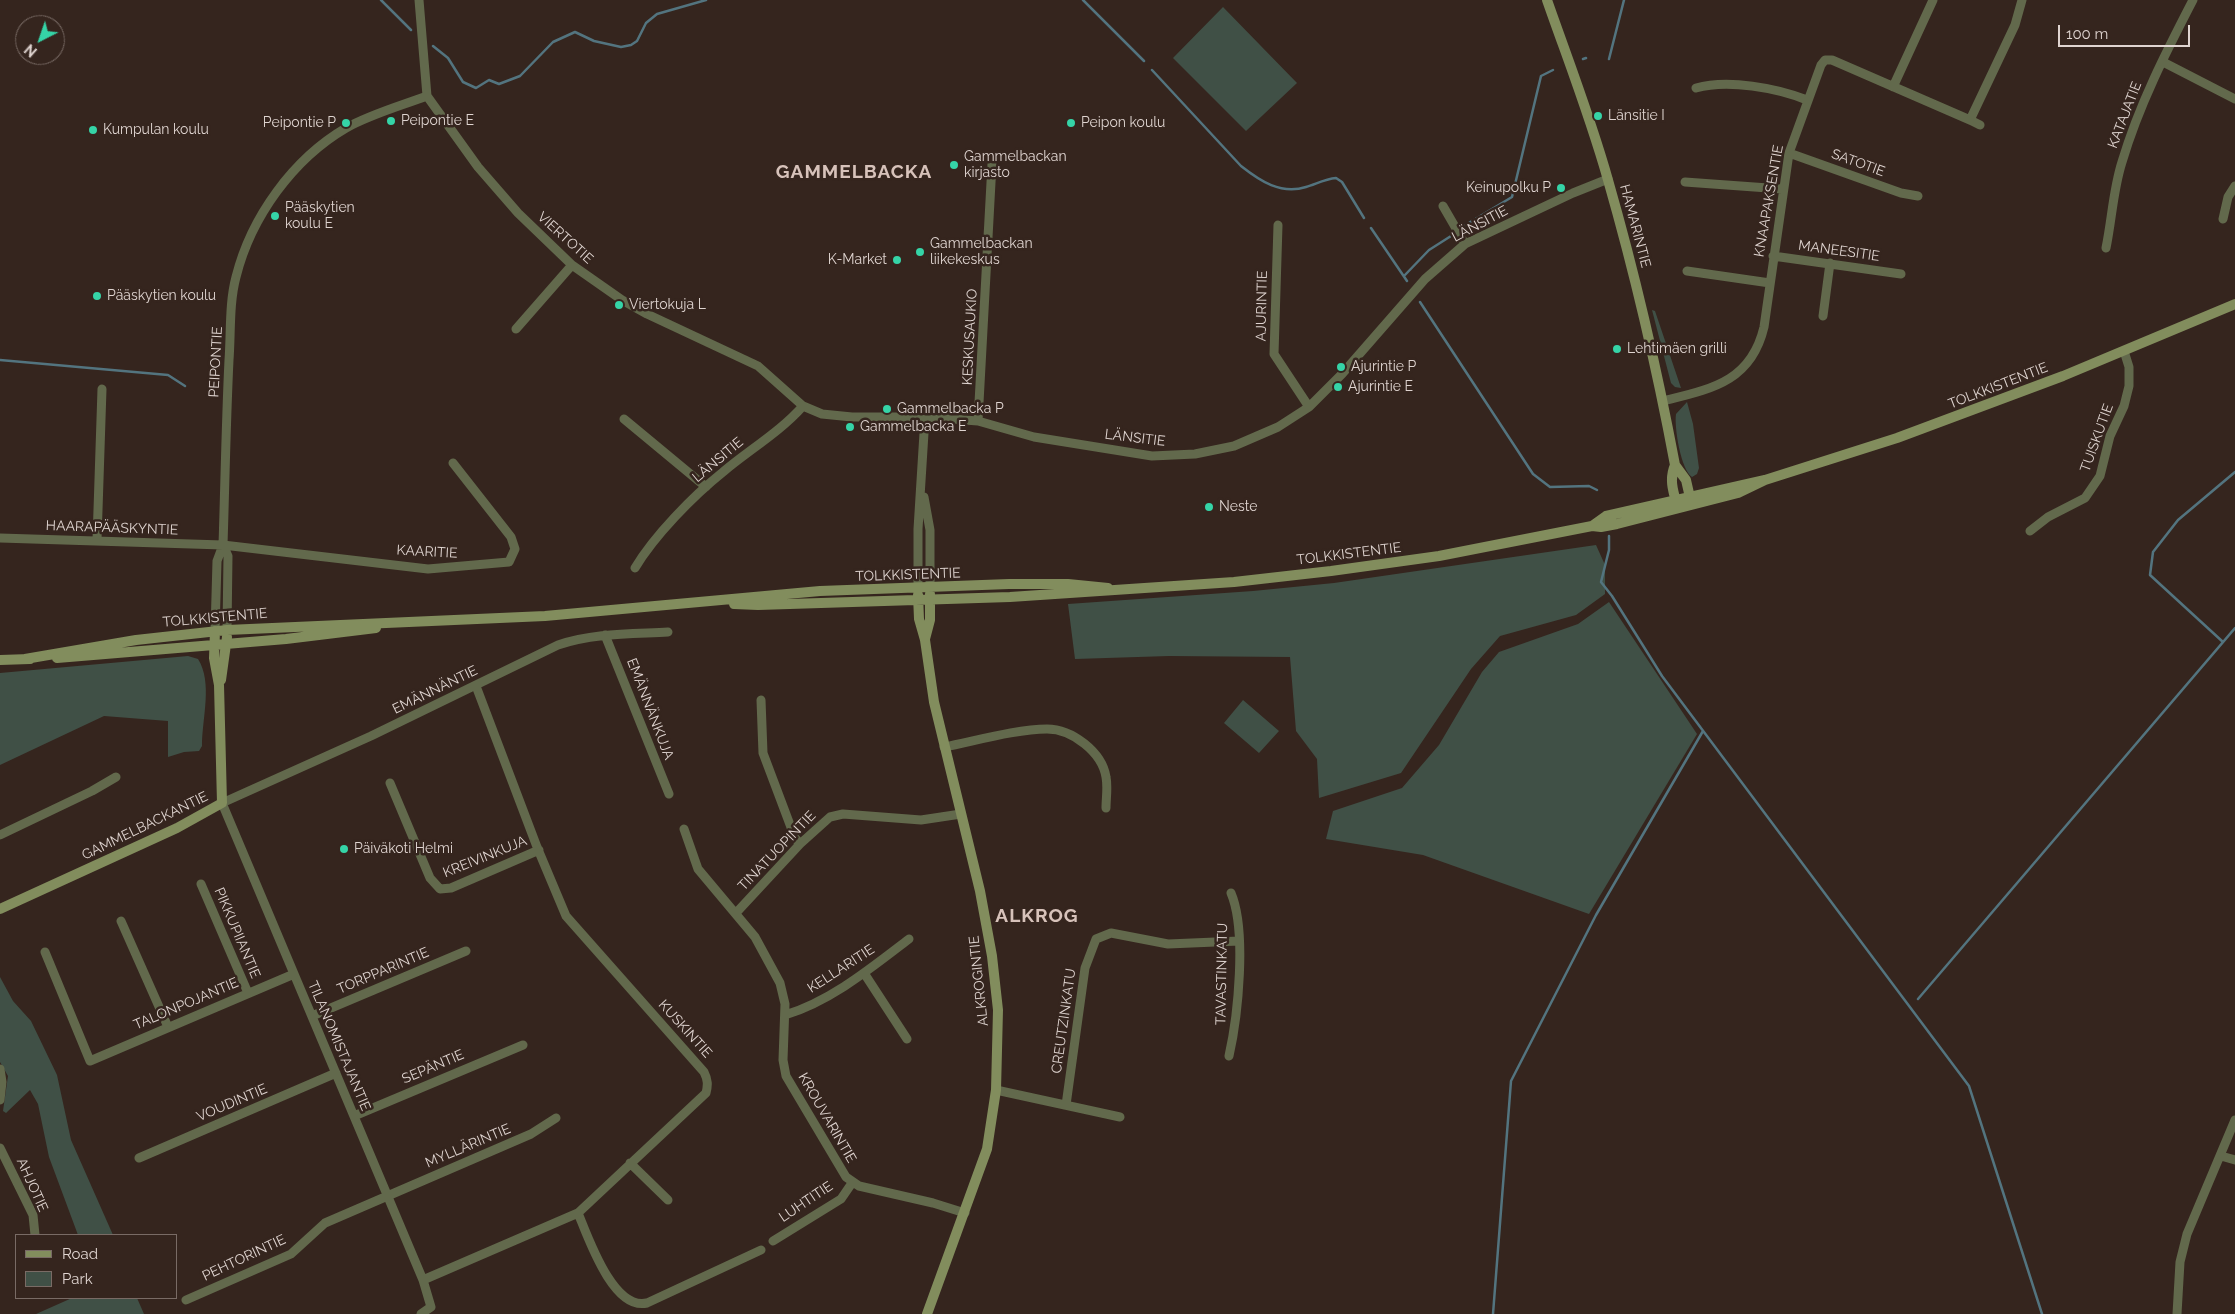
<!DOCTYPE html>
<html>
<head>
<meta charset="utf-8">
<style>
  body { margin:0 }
  #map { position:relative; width:2235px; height:1314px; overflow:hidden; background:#35251e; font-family:Raleway,sans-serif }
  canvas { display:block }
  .legend { position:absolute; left:15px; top:1234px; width:162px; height:65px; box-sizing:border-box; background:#35251e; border:1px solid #796b65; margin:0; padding:6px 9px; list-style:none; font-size:15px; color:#dfd4d0 }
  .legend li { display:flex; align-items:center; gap:10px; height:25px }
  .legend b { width:25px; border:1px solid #796b65 }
  .north { position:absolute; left:15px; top:15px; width:50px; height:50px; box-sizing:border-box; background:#35251e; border:1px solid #796b65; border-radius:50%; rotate:221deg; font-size:14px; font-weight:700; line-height:20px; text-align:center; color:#dfd4d0 }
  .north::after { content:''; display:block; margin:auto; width:18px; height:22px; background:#35d4a7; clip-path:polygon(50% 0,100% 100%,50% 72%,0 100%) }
  .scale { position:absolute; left:2058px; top:25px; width:132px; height:22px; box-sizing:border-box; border:2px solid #dfd4d0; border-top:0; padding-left:6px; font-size:15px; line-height:18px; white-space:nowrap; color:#dfd4d0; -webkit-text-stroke:4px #35251e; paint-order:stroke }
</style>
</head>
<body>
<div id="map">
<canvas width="2235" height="1314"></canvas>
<ul class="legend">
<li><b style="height:6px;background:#828d5d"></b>Road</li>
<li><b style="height:14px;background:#405046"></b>Park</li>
</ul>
<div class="north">N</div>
<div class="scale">100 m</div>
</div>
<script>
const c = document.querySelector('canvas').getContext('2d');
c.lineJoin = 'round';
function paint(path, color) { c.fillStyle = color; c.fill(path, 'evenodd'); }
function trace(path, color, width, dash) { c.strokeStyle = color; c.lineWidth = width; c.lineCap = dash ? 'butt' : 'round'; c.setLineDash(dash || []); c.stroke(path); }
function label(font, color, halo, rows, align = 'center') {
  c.font = font + ' Raleway,sans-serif'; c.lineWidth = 5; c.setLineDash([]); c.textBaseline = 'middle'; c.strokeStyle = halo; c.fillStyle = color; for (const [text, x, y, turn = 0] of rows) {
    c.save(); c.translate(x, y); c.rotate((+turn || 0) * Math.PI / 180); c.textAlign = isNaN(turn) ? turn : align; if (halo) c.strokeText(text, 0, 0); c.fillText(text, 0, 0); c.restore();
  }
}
const green = new Path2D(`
  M 1223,7 L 1297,83 L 1246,131 L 1173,58 Z
  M 1652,310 L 1655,311 L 1681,388 L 1675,387 L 1671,383 Z
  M 1687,402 L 1693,424 L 1699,468 L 1697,474 L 1692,477 C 1681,470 1674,427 1676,414 Z
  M 1596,545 L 1605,565 L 1605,594 L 1576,615 L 1500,636 L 1471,669 L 1401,773 L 1319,798 L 1317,759 L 1296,731 L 1290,657 L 1169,656 L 1075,659 L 1068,604 L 1253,591 L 1334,583 Z
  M 1609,602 L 1697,734 L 1589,914 L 1423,855 L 1326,839 L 1333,811 L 1402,788 L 1439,745 L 1482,672 L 1499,652 L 1578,624 Z
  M 188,656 L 198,659 C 213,683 202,718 202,746 L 199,751 L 184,752 L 168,757 L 168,721 L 104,716 L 0,765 L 0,673 Z
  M 1243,700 L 1279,731 L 1259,753 L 1224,723 Z
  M 0,977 L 13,1001 L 31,1021 L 57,1075 L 71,1140 L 113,1235 L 78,1235 L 49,1157 L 38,1104 L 30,1090 L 6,1113 L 3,1111 L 8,1076 L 0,1062 Z
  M 72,1298 L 137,1298 L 144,1314 L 36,1314 Z`);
const stream = new Path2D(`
  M 381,0 L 411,30
  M 1083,0 L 1144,61
  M 433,46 L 448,58 L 463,82 L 476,88 L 489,80 L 499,84 L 520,76 L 553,42 L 575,32 L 594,41 L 621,47 L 631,45 L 637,41 L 646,23 L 657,14 L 706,0
  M 1583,59 L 1586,58
  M 1609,59 L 1624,0
  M 1152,70 L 1241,166 C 1260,181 1281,195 1306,187 C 1316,184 1325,179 1336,178 L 1342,182 L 1364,218
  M 1462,227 L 1512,197 L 1541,76 L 1553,70
  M 1371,228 L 1407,281
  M 1404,276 L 1429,250 L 1451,236
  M 1420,302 L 1533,474 L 1550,487 L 1589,486 L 1597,490
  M 0,360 L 168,375 L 185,386
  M 1609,536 L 1609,550 L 1601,582 L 1612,596 L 1662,676 L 1969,1086 L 2042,1314
  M 2223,642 L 2150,575 L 2153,552 L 2178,520 L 2235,472
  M 1918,999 L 2235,628
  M 1493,1314 L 1511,1081 L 1596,915 L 1703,731`);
const street = new Path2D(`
  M 419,0 L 427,96 L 478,167 L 518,213 L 572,265 L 622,300 L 647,314 L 758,366 L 803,406 L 822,414 L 852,417 L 925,417 L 978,421 L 1034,437 L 1152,456 L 1195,454 L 1234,446 L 1278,427 L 1309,407 L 1342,374 L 1425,279 L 1465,244 L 1573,193 L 1608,179
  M 2163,62 L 2235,99
  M 1893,87 L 1933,0
  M 1696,88 C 1728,79 1777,88 1807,100
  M 1970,120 L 1980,125
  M 1789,153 L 1901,193 L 1918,196
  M 1685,182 L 1782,189
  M 1443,206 L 1465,244
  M 2223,219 L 2228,197 L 2235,186
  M 1278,225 L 1274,354 L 1309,407
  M 2106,248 C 2112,219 2113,190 2122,162 C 2139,105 2166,52 2193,0
  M 1773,256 L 1901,274
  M 1687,271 L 1770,283
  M 1823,316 L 1830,263
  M 516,329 L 572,265
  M 1663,401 C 1711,389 1751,382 1764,327 L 1789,153 L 1821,65 L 1825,60 L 1832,60 L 1970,120 L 2015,25 L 2022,0
  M 624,419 L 706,487
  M 978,421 L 992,164
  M 924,497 L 930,530 L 930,588
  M 2030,531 L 2048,517 L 2085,498 L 2100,476 L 2110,436 L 2124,406 L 2129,386 L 2129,367 L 2124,351
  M 0,538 L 223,545 L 428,569 L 509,562 L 515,549 L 511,537 L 453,463
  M 97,540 L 102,389
  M 635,568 C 654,536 693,496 723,472 C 749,450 780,432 803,406
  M 918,589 L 918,529 L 925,417
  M 227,630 L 228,556 L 223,545 C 225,483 226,422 229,360 C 231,333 229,303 236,277 C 251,217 293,159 346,128 C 371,114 400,106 427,96
  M 215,631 L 217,561 L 223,545
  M 605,635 L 669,794
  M 761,700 L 763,753 L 795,838 L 800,844
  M 944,747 C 975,741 1017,729 1047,729 C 1072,729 1102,752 1106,777 C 1108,787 1106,798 1106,808
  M 390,783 L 430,878 L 440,889 L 451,888 L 539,850
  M 684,829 L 698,869 L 755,937 L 780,983 L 785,1004 L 783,1060 L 786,1076 L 846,1177 L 859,1186 L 933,1203 L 965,1213
  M 0,835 L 92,791 L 116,777
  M 201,884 L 248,993
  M 736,913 L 800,844 L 830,817 L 843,814 L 921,820 L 961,814
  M 121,921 L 168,1027
  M 45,952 L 90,1061 L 294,974
  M 864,973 L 907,1039
  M 785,1015 C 831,1001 871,968 909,939
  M 312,1016 L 466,951
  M 1229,1056 C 1238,1016 1247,931 1231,893
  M 0,1069 L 2,1082 L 0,1100
  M 996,1090 L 1120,1117
  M 1066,1105 L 1085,968 L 1096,939 L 1111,933 L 1168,944 L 1239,941
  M 354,1116 L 523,1045
  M 0,1148 L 33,1215 L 35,1235
  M 2221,1156 L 2235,1160
  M 139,1158 L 336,1073
  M 630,1163 L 668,1200
  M 578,1213 C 588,1237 613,1311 647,1303 L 761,1250
  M 773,1241 L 841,1199 L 852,1183
  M 423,1280 L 578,1213 L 706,1093 C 708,1085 708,1080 704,1072 L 566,916 L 537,847 L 476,686
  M 186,1300 L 291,1254 L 325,1223 L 531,1134 L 556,1118
  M 421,1314 L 431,1307 L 423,1280 L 222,803 L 371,736 L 558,645 C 593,633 632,634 668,632
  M 2177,1314 L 2180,1262 L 2187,1234 L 2235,1120`);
const secondary = new Path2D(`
  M 1547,0 C 1568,60 1591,119 1608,180 C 1635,274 1657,369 1675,465 C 1669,479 1673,491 1677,505
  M 1675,465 L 1686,480 L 1691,502
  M 1592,526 L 1606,516 L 1765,480 L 1897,438 L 2063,376 L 2235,304
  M 918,595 L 919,619 L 925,640 L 934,702 L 980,891 L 992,956 L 998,1010 L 996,1090 L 987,1149 L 927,1314
  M 734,604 L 758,605 L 1010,597 L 1234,582 L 1331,571 L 1439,556 L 1592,526 L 1601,527 L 1617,524 L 1738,493 L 1765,480
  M 925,639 L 930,620 L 930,594
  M 57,658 L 286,639 L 376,628
  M 25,659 L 136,640 L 227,630 L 545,616 L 820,591 L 1009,584 L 1068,584 L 1108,588
  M 0,660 L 30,659
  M 221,680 L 227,637
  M 0,909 L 177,828 L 222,803 L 219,685 L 214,658 L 215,631`);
const markers = [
  [1598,116,5,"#35d4a7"],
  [391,121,5,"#35d4a7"],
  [346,123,5,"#35d4a7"],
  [1071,123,5,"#35d4a7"],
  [93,130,5,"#35d4a7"],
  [954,165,5,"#35d4a7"],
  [1561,188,5,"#35d4a7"],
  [275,216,5,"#35d4a7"],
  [920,252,5,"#35d4a7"],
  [897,260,5,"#35d4a7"],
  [97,296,5,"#35d4a7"],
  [619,305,5,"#35d4a7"],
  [1617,349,5,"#35d4a7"],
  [1341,367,5,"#35d4a7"],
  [1338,387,5,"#35d4a7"],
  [887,409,5,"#35d4a7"],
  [850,427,5,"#35d4a7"],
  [1209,507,5,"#35d4a7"],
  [344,849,5,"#35d4a7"]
];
const streetNames = [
  ["KATAJATIE",2125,115,-69],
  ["SATOTIE",1858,163,20],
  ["KNAAPAKSENTIE",1769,201,-80],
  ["LÄNSITIE",1480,224,-28],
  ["HAMARINTIE",1635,226,75],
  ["VIERTOTIE",565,238,42],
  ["MANEESITIE",1839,251,8],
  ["AJURINTIE",1262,306,-89],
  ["KESKUSAUKIO",970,337,-87],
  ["PEIPONTIE",216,362,-87],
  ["TOLKKISTENTIE",1998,386,-21],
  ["LÄNSITIE",1135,438,7],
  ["TUISKUTIE",2097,438,-70],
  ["LÄNSITIE",718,460,-40],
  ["HAARAPÄÄSKYNTIE",112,528,2],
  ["KAARITIE",427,552,3],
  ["TOLKKISTENTIE",1349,554,-7],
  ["TOLKKISTENTIE",908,575,-2],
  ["TOLKKISTENTIE",215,618,-5],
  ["EMÄNNÄNTIE",435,690,-26],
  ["EMÄNNÄNKUJA",650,709,69],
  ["GAMMELBACKANTIE",145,826,-26],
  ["TINATUOPINTIE",777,851,-46],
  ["KREIVINKUJA",485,857,-22],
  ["PIKKUPIIANTIE",237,933,67],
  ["KELLARITIE",841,969,-33],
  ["TORPPARINTIE",383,971,-23],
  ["TAVASTINKATU",1222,974,-89],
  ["ALKROGINTIE",979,981,-96],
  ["TALONPOJANTIE",186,1004,-23],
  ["CREUTZINKATU",1064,1021,-82],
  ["KUSKINTIE",685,1029,48],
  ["TILANOMISTAJANTIE",339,1046,67],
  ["SEPÄNTIE",433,1067,-23],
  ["VOUDINTIE",232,1103,-23],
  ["KROUVARINTIE",827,1118,60],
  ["MYLLÄRINTIE",468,1146,-23],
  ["AHJOTIE",32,1185,66],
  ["LUHTITIE",806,1202,-34],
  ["PEHTORINTIE",244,1258,-25]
];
const poiNames = [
  ["Länsitie I",1608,116],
  ["Peipontie E",401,121],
  ["Peipontie P",336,123,"right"],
  ["Peipon koulu",1081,123],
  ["Kumpulan koulu",103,130],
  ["Gammelbackan",964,157],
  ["kirjasto",964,173],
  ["Keinupolku P",1551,188,"right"],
  ["Pääskytien",285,208],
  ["koulu E",285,224],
  ["Gammelbackan",930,244],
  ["liikekeskus",930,260],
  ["K-Market",887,260,"right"],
  ["Pääskytien koulu",107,296],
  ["Viertokuja L",629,305],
  ["Lehtimäen grilli",1627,349],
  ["Ajurintie P",1351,367],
  ["Ajurintie E",1348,387],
  ["Gammelbacka P",897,409],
  ["Gammelbacka E",860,427],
  ["Neste",1219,507],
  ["Päiväkoti Helmi",354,849]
];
const districtNames = [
  ["GAMMELBACKA",854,172],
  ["ALKROG",1037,916]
];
paint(green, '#405046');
trace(stream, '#53747f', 2.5);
trace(street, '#62694c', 9);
trace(secondary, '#828d5d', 10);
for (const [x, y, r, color] of markers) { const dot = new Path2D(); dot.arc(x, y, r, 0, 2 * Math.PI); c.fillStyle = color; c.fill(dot); trace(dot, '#35251e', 2); }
label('14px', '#dfd4d0', '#35251e', streetNames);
label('14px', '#dfd4d0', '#35251e', poiNames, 'left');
c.letterSpacing = '1px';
label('bold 19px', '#d7c2ba', '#35251e', districtNames);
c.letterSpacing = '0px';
</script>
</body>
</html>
